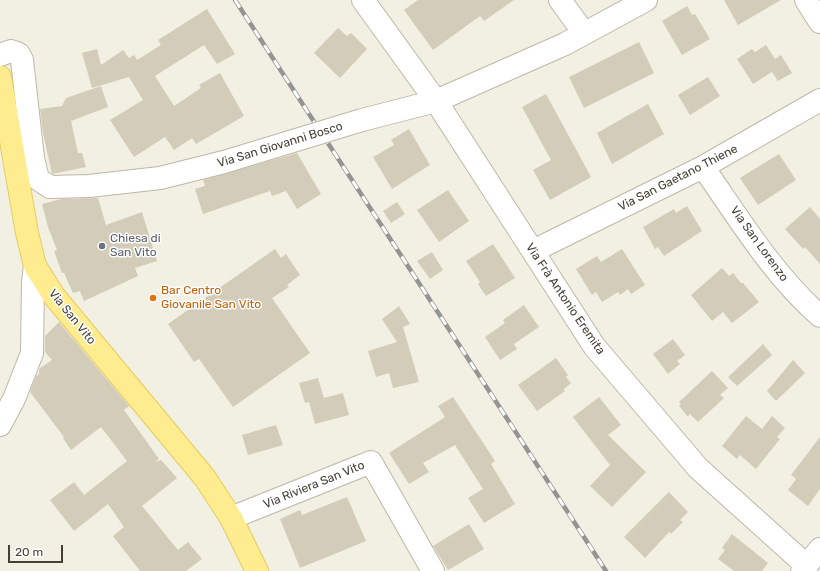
<!DOCTYPE html>
<html>
<head>
<meta charset="utf-8">
<style>
  body { margin:0 }
  #map { position:relative; width:820px; height:571px; overflow:hidden; background:#f2efe3; font-family:Rubik,sans-serif }
  canvas { display:block }
  .scale { position:absolute; left:8px; top:545px; width:55px; height:18px; box-sizing:border-box; border:2px solid #443f33; border-top:0; padding-left:5px; font-size:12px; line-height:14px; white-space:nowrap; color:#443f33; -webkit-text-stroke:3px #fff; paint-order:stroke }
</style>
</head>
<body>
<div id="map">
<canvas width="820" height="571"></canvas>
<div class="scale">20 m</div>
</div>
<script>
const c = document.querySelector('canvas').getContext('2d');
c.lineJoin = 'round';
function paint(path, color) { c.fillStyle = color; c.fill(path, 'evenodd'); }
function trace(path, color, width, dash) { c.strokeStyle = color; c.lineWidth = width; c.lineCap = dash ? 'butt' : 'round'; c.setLineDash(dash || []); c.stroke(path); }
function label(font, color, halo, rows, align = 'center') {
  c.font = font + ' Rubik,sans-serif'; c.lineWidth = 3; c.setLineDash([]); c.textBaseline = 'middle'; c.strokeStyle = halo; c.fillStyle = color; for (const [text, x, y, turn = 0] of rows) {
    c.save(); c.translate(x, y); c.rotate((+turn || 0) * Math.PI / 180); c.textAlign = isNaN(turn) ? turn : align; if (halo) c.strokeText(text, 0, 0); c.fillText(text, 0, 0); c.restore();
  }
}
const building = new Path2D(`
  M 418,0 L 514,0 L 484,21 L 480,16 L 433,50 L 404,10 Z
  M 724,0 L 781,0 L 738,25 Z
  M 687,6 L 692,15 L 695,14 L 710,39 L 682,55 L 662,21 Z
  M 207,9 L 235,54 L 217,64 L 204,45 L 155,76 L 174,106 L 201,88 L 199,85 L 220,73 L 244,116 L 196,144 L 192,138 L 174,150 L 165,137 L 134,157 L 110,120 L 143,100 L 129,77 L 92,88 L 82,53 L 97,49 L 101,65 L 123,50 L 129,58 L 134,55 L 137,60 L 161,45 L 158,40 Z
  M 338,28 L 347,36 L 351,33 L 367,49 L 340,78 L 314,53 Z
  M 639,42 L 654,73 L 584,108 L 569,77 Z
  M 766,45 L 775,59 L 781,55 L 792,73 L 778,81 L 772,72 L 753,84 L 737,59 L 752,49 L 755,52 Z
  M 708,77 L 720,96 L 690,115 L 678,95 Z
  M 101,86 L 108,107 L 71,121 L 78,153 L 82,153 L 86,167 L 52,174 L 43,133 L 40,109 L 62,106 L 66,98 Z
  M 546,94 L 591,177 L 550,200 L 533,170 L 551,160 L 522,107 Z
  M 648,104 L 664,134 L 612,164 L 597,133 Z
  M 409,129 L 430,165 L 392,189 L 373,157 L 394,145 L 391,140 Z
  M 297,153 L 321,194 L 297,209 L 286,191 L 272,196 L 270,191 L 203,214 L 195,189 L 205,186 L 203,180 Z
  M 779,154 L 796,180 L 758,205 L 740,178 Z
  M 448,190 L 469,221 L 439,242 L 417,210 Z
  M 98,198 L 106,225 L 142,212 L 157,261 L 135,268 L 138,276 L 84,301 L 80,291 L 73,293 L 64,273 L 62,273 L 54,251 L 57,250 L 48,227 L 42,204 L 61,199 Z
  M 397,202 L 405,214 L 391,223 L 383,211 Z
  M 687,206 L 702,231 L 664,256 L 658,247 L 655,249 L 643,227 L 674,209 L 676,213 Z
  M 810,207 L 820,219 L 820,264 L 805,247 L 803,249 L 785,229 Z
  M 493,244 L 515,278 L 486,296 L 478,284 L 480,282 L 466,261 Z
  M 275,249 L 281,258 L 286,254 L 300,275 L 287,285 L 289,287 L 272,298 L 310,353 L 233,407 L 199,359 L 194,362 L 168,324 Z
  M 622,249 L 645,285 L 631,294 L 628,289 L 620,295 L 618,292 L 602,302 L 596,292 L 592,295 L 576,269 L 597,256 L 601,262 Z
  M 432,252 L 443,270 L 430,279 L 417,261 Z
  M 722,268 L 729,276 L 733,273 L 741,283 L 743,283 L 759,302 L 732,323 L 723,312 L 712,321 L 691,295 Z
  M 524,305 L 539,327 L 514,344 L 517,349 L 500,360 L 485,337 L 505,323 L 503,320 Z
  M 399,306 L 410,324 L 403,327 L 419,382 L 393,388 L 389,373 L 376,377 L 368,351 L 397,342 L 382,319 Z
  M 59,322 L 129,406 L 124,410 L 159,459 L 155,462 L 161,460 L 177,478 L 142,506 L 178,550 L 188,542 L 202,559 L 186,571 L 140,571 L 113,536 L 124,527 L 108,504 L 74,531 L 50,500 L 74,482 L 84,495 L 127,461 L 101,427 L 71,450 L 63,438 L 64,437 L 30,392 L 36,376 L 39,374 L 39,369 L 52,360 L 45,352 L 45,336 Z
  M 673,339 L 685,355 L 677,361 L 680,364 L 668,374 L 653,354 Z
  M 763,344 L 772,355 L 737,386 L 728,377 Z
  M 556,358 L 568,375 L 566,377 L 571,383 L 564,389 L 565,391 L 537,411 L 518,385 Z
  M 793,360 L 805,373 L 776,401 L 767,391 Z
  M 712,371 L 728,388 L 720,395 L 724,398 L 698,422 L 690,414 L 688,417 L 679,406 L 681,404 L 679,402 Z
  M 318,378 L 324,398 L 343,393 L 349,415 L 315,424 L 309,402 L 305,403 L 299,383 Z
  M 453,397 L 495,461 L 491,464 L 515,504 L 484,523 L 468,498 L 483,489 L 455,445 L 423,463 L 429,472 L 409,484 L 389,453 L 445,417 L 438,406 Z
  M 599,397 L 621,425 L 608,435 L 646,472 L 612,507 L 590,486 L 610,465 L 573,417 Z
  M 746,416 L 762,429 L 772,416 L 785,428 L 777,437 L 780,439 L 756,469 L 740,455 L 737,459 L 722,446 Z
  M 276,425 L 283,445 L 248,455 L 242,435 Z
  M 820,437 L 820,489 L 808,506 L 788,490 L 796,479 L 791,475 Z
  M 669,492 L 688,512 L 680,520 L 683,522 L 671,534 L 669,532 L 645,558 L 624,537 Z
  M 347,497 L 366,541 L 300,568 L 280,519 L 300,510 L 302,515 Z
  M 469,524 L 484,549 L 448,570 L 433,546 Z
  M 732,534 L 768,563 L 762,571 L 734,571 L 718,559 L 725,550 L 722,548 Z`);
const minor = new Path2D(`
  M 363,0 L 436,101 L 594,346 L 698,468 L 807,566
  M 560,0 L 584,33
  M 806,0 L 820,22
  M 0,55 L 11,51 L 19,54 L 22,60 L 33,158 L 38,179 L 50,187 L 89,186 L 160,178 L 224,162
  M 362,120 L 436,101 L 565,44 L 646,0
  M 703,167 C 739,218 772,274 820,316
  M 533,251 L 703,167 L 820,100
  M 0,425 L 14,399 L 32,353 L 33,282 L 35,266
  M 231,518 L 371,462 L 433,571
  M 802,571 L 820,549`);
const major = new Path2D(`
  M 0,77 L 27,233 L 35,266 L 54,296 L 205,478 L 231,518 L 257,571`);
const rail = new Path2D(`
  M 235,0 L 606,571`);
const minorBridge = new Path2D(`
  M 224,162 L 362,120`);
const markers = [
  [102,246,4,"#6b7280"],
  [153,298,4,"#e8710a"]
];
const streetNames = [
  ["Via San Giovanni Bosco",280,145,-17],
  ["Via San Gaetano Thiene",678,178,-27],
  ["Via San Lorenzo",759,244,54],
  ["Via Frà Antonio Eremita",565,299,56],
  ["Via San Vito",72,317,51],
  ["Via Riviera San Vito",314,485,-22]
];
const worshipNames = [
  ["Chiesa di",110,239],
  ["San Vito",110,253]
];
const foodNames = [
  ["Bar Centro",161,291],
  ["Giovanile San Vito",161,305]
];
paint(building, '#d3ccb9');
trace(minor, '#bdb8a6', 24);
trace(major, '#e4cc5f', 24);
trace(minor, '#fff', 22);
trace(major, '#ffec8f', 22);
trace(rail, '#949494', 4.5);
trace(rail, '#fff', 3, [9]);
trace(minorBridge, '#bdb8a6', 24, []);
trace(minorBridge, '#fff', 22);
for (const [x, y, r, color] of markers) { const dot = new Path2D(); dot.arc(x, y, r, 0, 2 * Math.PI); c.fillStyle = color; c.fill(dot); trace(dot, '#fff', 1.5); }
label('12px', '#443f33', '#fff', streetNames);
label('12px', '#5b616d', '#fff', worshipNames, 'left');
label('12px', '#c56008', '#fff', foodNames, 'left');
</script>
</body>
</html>
